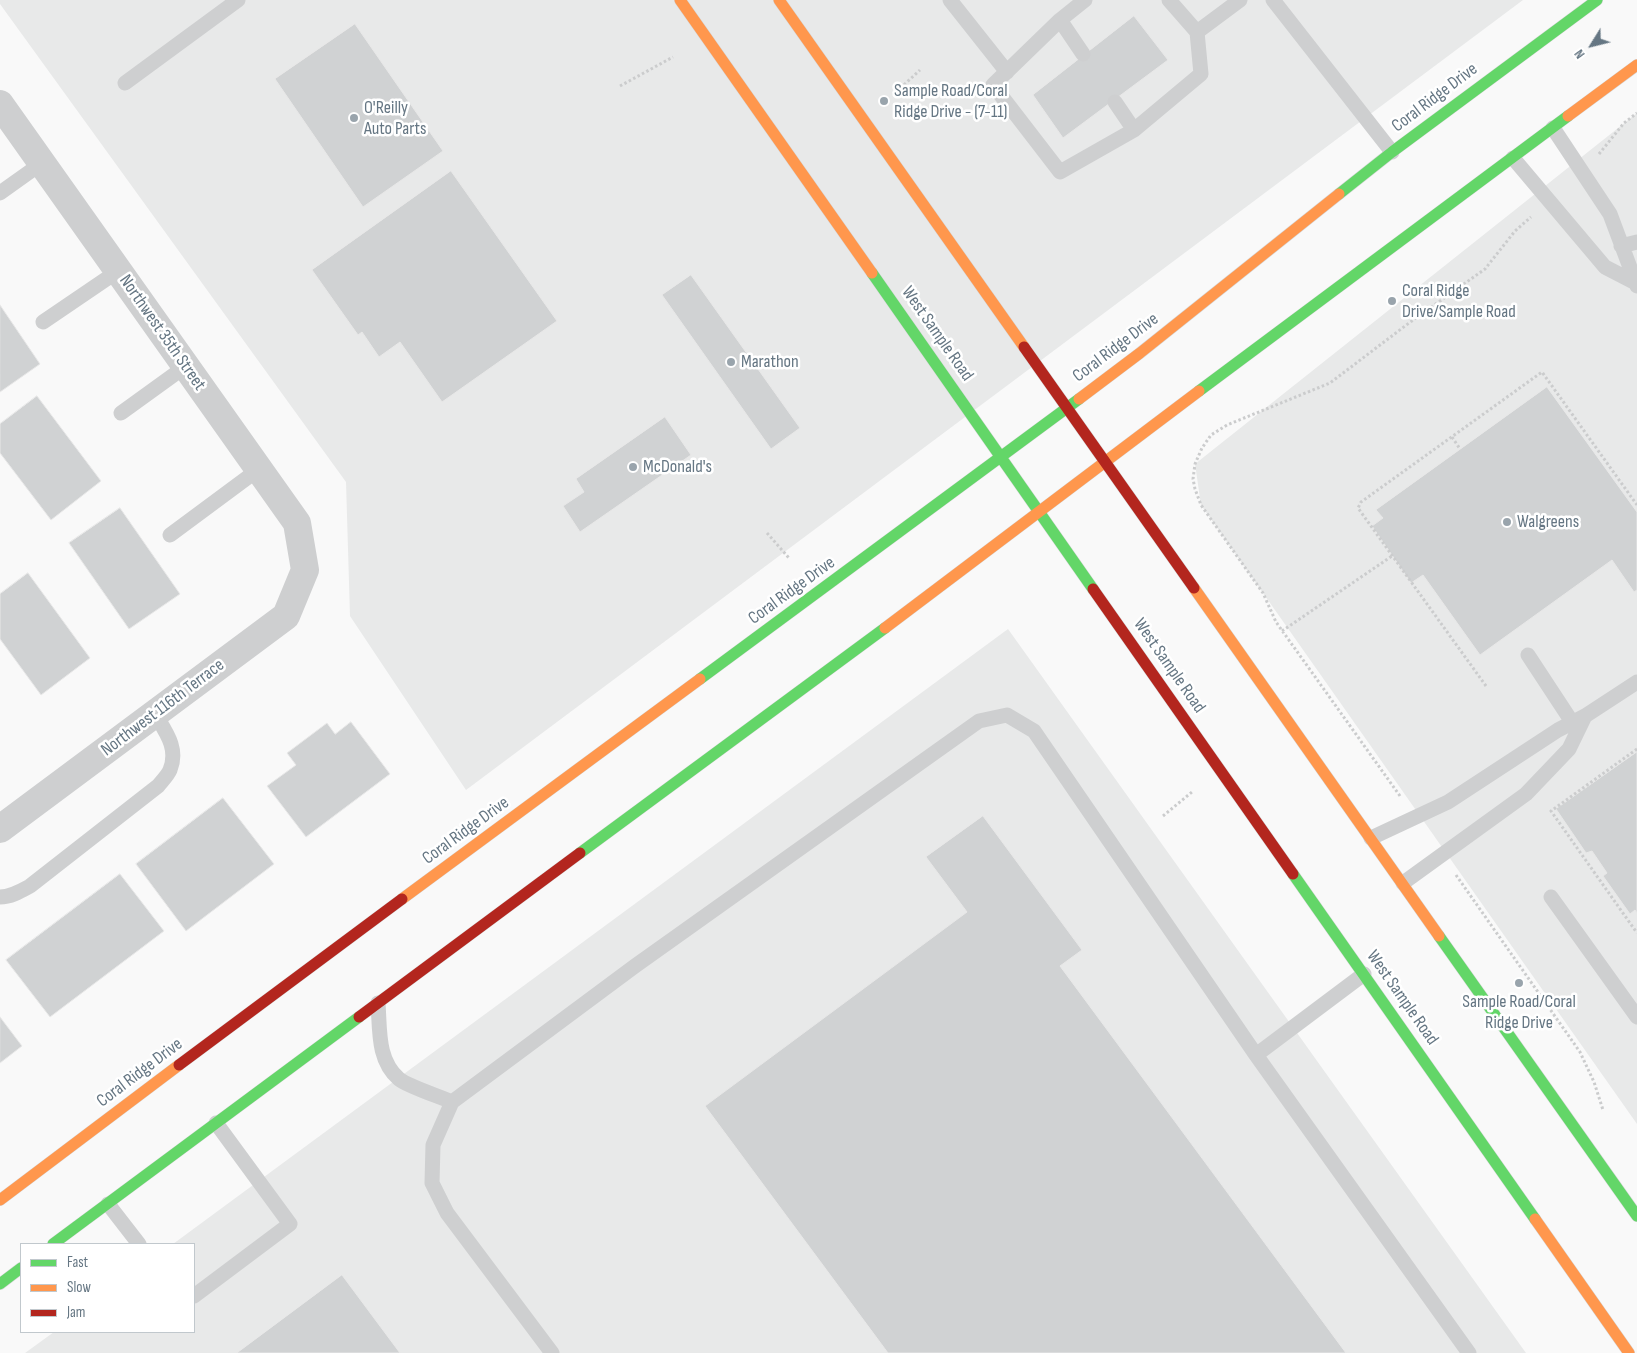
<!DOCTYPE html>
<html>
<head>
<meta charset="utf-8">
<style>
  body { margin:0 }
  #map { position:relative; width:1637px; height:1353px; overflow:hidden; background:#f9f9f9; font-family:"Sofia Sans Condensed",sans-serif }
  canvas { display:block }
  .legend { position:absolute; left:20px; top:1243px; width:175px; height:90px; box-sizing:border-box; background:#fff; border:1px solid #c1c8cd; margin:0; padding:6px 9px; list-style:none; font-size:15px; color:#657683 }
  .legend li { display:flex; align-items:center; gap:10px; height:25px }
  .legend b { width:25px; border:1px solid #c1c8cd }
  .north { position:absolute; left:1567px; top:20px; width:50px; height:50px; -webkit-text-stroke:4px #fff; paint-order:stroke; rotate:234deg; font-size:14px; font-weight:700; line-height:20px; text-align:center; color:#657683 }
  .north::after { content:''; display:block; margin:auto; width:18px; height:22px; background:#657683; clip-path:polygon(50% 0,100% 100%,50% 72%,0 100%) }
</style>
</head>
<body>
<div id="map">
<canvas width="1637" height="1353"></canvas>
<ul class="legend">
<li><b style="height:6px;background:#63d668"></b>Fast</li>
<li><b style="height:6px;background:#ff974d"></b>Slow</li>
<li><b style="height:6px;background:#b3261e"></b>Jam</li>
</ul>
<div class="north">N</div>
</div>
<script>
const c = document.querySelector('canvas').getContext('2d');
c.lineJoin = 'round';
function paint(path, color) { c.fillStyle = color; c.fill(path, 'evenodd'); }
function trace(path, color, width, dash) { c.strokeStyle = color; c.lineWidth = width; c.lineCap = dash ? 'butt' : 'round'; c.setLineDash(dash || []); c.stroke(path); }
function label(font, color, halo, rows, align = 'center') {
  c.font = font + ' "Sofia Sans Condensed",sans-serif'; c.lineWidth = 5; c.setLineDash([]); c.textBaseline = 'middle'; c.strokeStyle = halo; c.fillStyle = color; for (const [text, x, y, turn = 0] of rows) {
    c.save(); c.translate(x, y); c.rotate((+turn || 0) * Math.PI / 180); c.textAlign = isNaN(turn) ? turn : align; if (halo) c.strokeText(text, 0, 0); c.fillText(text, 0, 0); c.restore();
  }
}
const built = new Path2D(`
  M 0,0 L 1523,0 L 466,790 L 350,616 L 346,482 L 0,4 Z
  M 1637,113 L 1637,1124 L 1201,505 L 1195,464 Z
  M 1008,629 L 1526,1353 L 25,1353 L 54,1332 L 194,1332 L 194,1244 L 173,1244 Z`);
const building = new Path2D(`
  M 1134,16 L 1168,60 L 1063,138 L 1033,95 Z
  M 355,24 L 443,151 L 363,207 L 275,79 Z
  M 451,171 L 557,321 L 442,402 L 400,342 L 379,357 L 362,332 L 358,335 L 312,270 Z
  M 691,275 L 800,428 L 771,449 L 662,295 Z
  M 0,305 L 40,364 L 0,392 Z
  M 1547,387 L 1637,512 L 1637,590 L 1634,592 L 1612,560 L 1480,655 L 1423,575 L 1411,583 L 1372,526 L 1383,518 L 1376,510 Z
  M 37,396 L 101,481 L 51,520 L 0,453 L 0,424 Z
  M 665,417 L 691,455 L 580,532 L 563,506 L 584,492 L 576,479 Z
  M 120,508 L 180,594 L 129,629 L 69,543 Z
  M 28,573 L 90,658 L 41,695 L 0,639 L 0,594 Z
  M 351,722 L 390,774 L 306,837 L 267,786 L 296,765 L 287,753 L 327,723 L 335,734 Z
  M 1637,752 L 1637,913 L 1635,910 L 1630,914 L 1603,876 L 1607,873 L 1592,851 L 1586,853 L 1556,809 Z
  M 223,798 L 274,864 L 186,931 L 136,864 Z
  M 983,816 L 1082,950 L 1060,966 L 1346,1353 L 888,1353 L 705,1106 L 967,912 L 926,857 Z
  M 120,874 L 164,931 L 50,1017 L 6,960 Z
  M 0,1017 L 22,1046 L 0,1063 Z
  M 342,1275 L 400,1353 L 237,1353 Z`);
const path = new Path2D(`
  M 620,86 L 673,57
  M 893,95 L 920,70
  M 1599,154 L 1624,123 L 1637,113
  M 1452,437 L 1460,449
  M 767,533 L 789,558
  M 1282,631 L 1392,556
  M 1486,686 L 1358,508 L 1361,502 L 1542,372 L 1637,505
  M 1637,749 L 1551,811 L 1637,933
  M 1400,796 L 1276,622 L 1263,593 L 1201,505 L 1195,489 L 1193,479 L 1195,464 L 1202,448 L 1211,435 L 1227,425 L 1330,383 L 1409,323 L 1485,269 L 1515,231 L 1531,217
  M 1163,816 L 1192,792
  M 1456,875 L 1580,1052 L 1594,1082 L 1603,1110`);
const lane = new Path2D(`
  M 950,0 L 1007,72
  M 1085,0 L 1060,20 L 993,85 L 1060,172 L 1134,130 L 1201,74 L 1197,32 L 1169,0
  M 1273,0 L 1392,152
  M 1060,20 L 1083,54
  M 1197,32 L 1240,0
  M 125,83 L 238,0
  M 1115,102 L 1134,130
  M 1553,128 L 1610,214 L 1637,286
  M 1513,158 L 1605,267 L 1634,282
  M 0,193 L 42,163
  M 1621,246 L 1637,242
  M 43,322 L 118,271
  M 121,413 L 186,366
  M 170,535 L 259,469
  M 1528,655 L 1572,722
  M 1371,838 L 1448,802 L 1558,730 L 1585,716 L 1637,682
  M 1403,883 L 1526,794 L 1569,749 L 1585,716
  M 0,897 C 11,897 21,891 30,886 L 158,786 C 162,781 168,775 170,770 C 179,748 165,731 155,714
  M 1551,897 L 1637,1017
  M 378,1003 C 380,1030 377,1060 399,1079 C 407,1086 441,1097 452,1102
  M 1256,1055 L 1364,974
  M 108,1204 L 139,1244
  M 194,1296 L 290,1224 L 216,1123
  M 552,1353 L 447,1213 L 432,1183 L 433,1145 L 452,1102 L 635,966 L 979,721 L 1007,715 L 1034,731 L 1256,1055 L 1469,1353`);
const street = new Path2D(`
  M 0,104 L 297,523 L 305,570 L 286,616 L 0,829`);
const fast = new Path2D(`
  M 1339,194 L 1392,152 L 1597,0
  M 872,273 L 1093,589
  M 1199,391 L 1568,116
  M 700,679 L 1079,399
  M 580,853 L 885,628
  M 1293,874 L 1535,1219
  M 1439,936 L 1637,1216
  M 53,1244 L 359,1017
  M 0,1284 L 21,1268`);
const slow = new Path2D(`
  M 680,0 L 872,273
  M 779,0 L 1024,347
  M 1568,116 L 1637,65
  M 1079,399 L 1140,353 L 1339,194
  M 1194,588 L 1439,936
  M 885,628 L 1199,391
  M 402,899 L 700,679
  M 0,1200 L 179,1065
  M 1535,1219 L 1629,1353`);
const jam = new Path2D(`
  M 1024,347 L 1194,588
  M 1093,589 L 1293,874
  M 359,1017 L 580,853
  M 179,1065 L 402,899`);
const markers = [
  [884,101,5,"#99a4ac"],
  [354,118,5,"#99a4ac"],
  [1392,301,5,"#99a4ac"],
  [731,362,5,"#99a4ac"],
  [633,467,5,"#99a4ac"],
  [1507,522,5,"#99a4ac"],
  [1519,983,5,"#99a4ac"]
];
const poiNames = [
  ["Sample Road/Coral",894,91],
  ["Ridge Drive - (7-11)",894,112],
  ["O'Reilly",364,108],
  ["Auto Parts",364,129],
  ["Coral Ridge",1402,291],
  ["Drive/Sample Road",1402,312],
  ["Marathon",741,362],
  ["McDonald's",643,467],
  ["Walgreens",1517,522],
  ["Sample Road/Coral",1519,1002,"center"],
  ["Ridge Drive",1519,1023,"center"]
];
const streetNames = [
  ["Coral Ridge Drive",1435,98,-37],
  ["Northwest 35th Street",162,333,55],
  ["West Sample Road",937,334,55],
  ["Coral Ridge Drive",1116,348,-37],
  ["Coral Ridge Drive",792,591,-36],
  ["West Sample Road",1169,666,55],
  ["Northwest 116th Terrace",163,708,-37],
  ["Coral Ridge Drive",466,831,-36],
  ["West Sample Road",1402,998,55],
  ["Coral Ridge Drive",140,1073,-37]
];
paint(built, '#e8e9e9');
paint(building, '#d0d2d3');
trace(building, '#e8e8e8', 1);
trace(fast, '#d5d6d7', 12);
trace(slow, '#d5d6d7', 12);
trace(jam, '#d5d6d7', 12);
trace(path, '#cbcccd', 3, [2.5, 2.5]);
trace(lane, '#cecfd0', 15);
trace(street, '#cecfd0', 28);
trace(fast, '#63d668', 11);
trace(slow, '#ff974d', 11);
trace(jam, '#b3261e', 11);
for (const [x, y, r, color] of markers) { const dot = new Path2D(); dot.arc(x, y, r, 0, 2 * Math.PI); c.fillStyle = color; c.fill(dot); trace(dot, '#fff', 2); }
label('18px', '#657683', '#fff', poiNames, 'left');
label('18px', '#657683', '#fff', streetNames);
</script>
</body>
</html>
